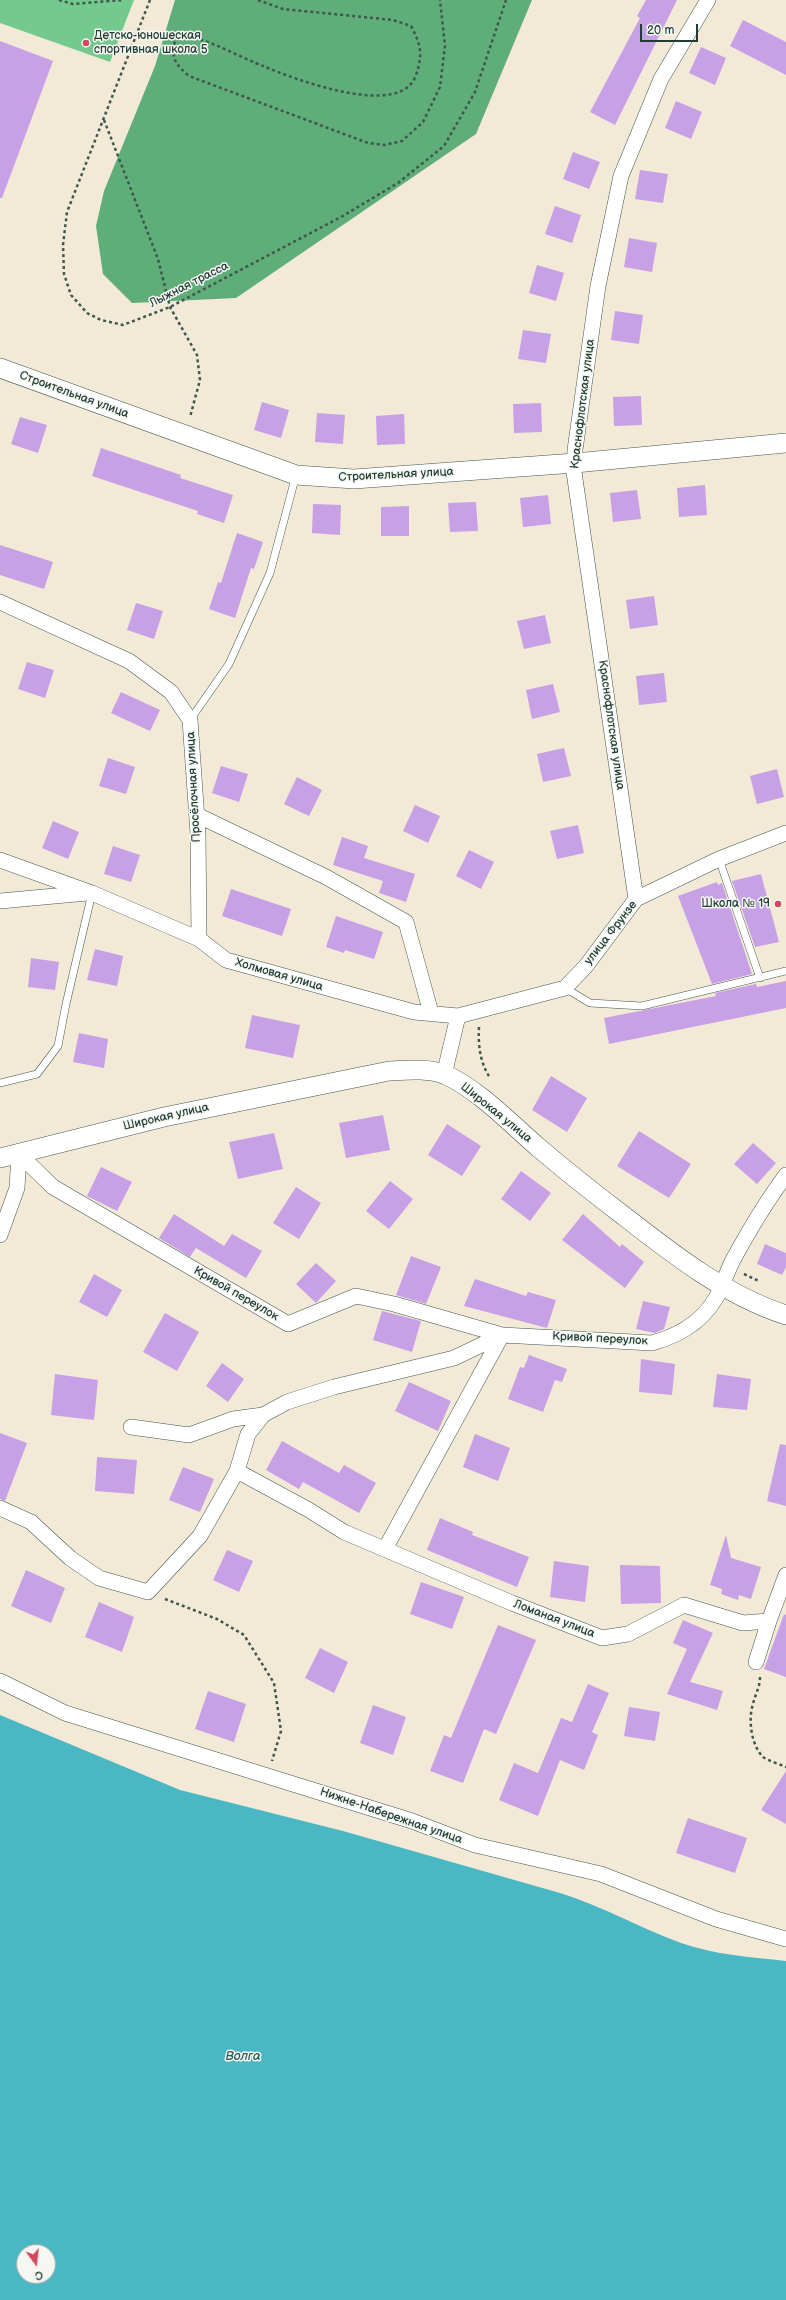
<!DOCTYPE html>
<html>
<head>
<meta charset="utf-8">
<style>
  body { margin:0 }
  #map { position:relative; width:786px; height:2300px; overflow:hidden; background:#f2ead7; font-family:"Balsamiq Sans",sans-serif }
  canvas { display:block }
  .north { position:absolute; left:16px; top:2244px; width:40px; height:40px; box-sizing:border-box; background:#f6f6f2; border:1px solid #a0aca6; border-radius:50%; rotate:165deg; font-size:11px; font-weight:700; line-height:16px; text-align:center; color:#1f3d34 }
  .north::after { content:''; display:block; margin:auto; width:14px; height:18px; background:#d1495b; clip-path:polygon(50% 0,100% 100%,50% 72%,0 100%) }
  .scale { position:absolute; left:640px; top:24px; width:58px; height:18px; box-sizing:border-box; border:2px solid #1f3d34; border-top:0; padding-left:5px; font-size:12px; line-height:14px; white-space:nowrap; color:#1f3d34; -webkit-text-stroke:3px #f6f6f2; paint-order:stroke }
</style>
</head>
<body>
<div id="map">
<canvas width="786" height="2300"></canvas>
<div class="north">С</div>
<div class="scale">20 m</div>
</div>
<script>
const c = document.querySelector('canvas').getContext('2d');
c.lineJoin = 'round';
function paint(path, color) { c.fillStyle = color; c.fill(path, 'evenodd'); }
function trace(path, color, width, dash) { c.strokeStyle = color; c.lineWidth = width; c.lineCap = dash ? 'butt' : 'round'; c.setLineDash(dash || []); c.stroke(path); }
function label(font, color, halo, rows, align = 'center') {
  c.font = font + ' "Balsamiq Sans",sans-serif'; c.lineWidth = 3; c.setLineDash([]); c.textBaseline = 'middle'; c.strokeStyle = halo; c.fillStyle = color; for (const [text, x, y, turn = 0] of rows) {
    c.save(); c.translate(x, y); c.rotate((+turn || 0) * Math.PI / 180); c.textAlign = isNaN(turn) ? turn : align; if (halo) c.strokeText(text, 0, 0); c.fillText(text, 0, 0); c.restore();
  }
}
const green = new Path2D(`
  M 0,0 L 134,0 L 110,62 L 0,23 Z`);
const forest = new Path2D(`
  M 175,0 L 532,0 L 476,134 L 236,298 L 132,303 L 103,274 L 96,226 L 104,191 L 155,66 Z`);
const water = new Path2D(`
  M 0,1715 L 180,1790 L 343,1831 L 560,1893 C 602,1906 640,1928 681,1943 C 715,1955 751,1957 786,1961 L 786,2300 L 0,2300 ZM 24,2252 L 48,2252 L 48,2276 L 24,2276 Z`);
const building = new Path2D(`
  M 646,0 L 677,0 L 615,125 L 590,112 L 640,18 L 637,16 Z
  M 743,20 L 786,42 L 786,75 L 730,46 Z
  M 0,41 L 53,61 L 2,198 L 0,198 Z
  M 701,47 L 726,58 L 715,85 L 689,73 Z
  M 676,101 L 702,112 L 691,139 L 665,128 Z
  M 573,152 L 600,162 L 589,189 L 563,179 Z
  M 640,170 L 668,174 L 663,203 L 635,199 Z
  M 555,206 L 581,215 L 572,243 L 545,234 Z
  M 629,238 L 657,243 L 652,272 L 624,267 Z
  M 537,265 L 564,273 L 556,301 L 529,293 Z
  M 615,311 L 643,315 L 639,344 L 611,340 Z
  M 523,330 L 551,334 L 546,363 L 518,359 Z
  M 641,396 L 642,425 L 614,426 L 613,397 Z
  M 262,402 L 289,410 L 281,438 L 254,430 Z
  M 541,403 L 542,432 L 514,433 L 513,404 Z
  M 317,413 L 345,415 L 343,444 L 315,442 Z
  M 404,414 L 405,444 L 377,445 L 376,416 Z
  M 20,417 L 47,425 L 38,453 L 11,444 Z
  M 101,448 L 181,475 L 180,478 L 233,495 L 224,523 L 197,514 L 198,511 L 92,476 Z
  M 705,485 L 707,515 L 679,517 L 677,488 Z
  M 637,490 L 641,519 L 613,522 L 610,493 Z
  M 548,495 L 551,524 L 523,527 L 520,498 Z
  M 476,502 L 478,531 L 450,532 L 448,503 Z
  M 313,504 L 341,505 L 340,535 L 312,533 Z
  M 409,506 L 409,536 L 381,536 L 381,507 Z
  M 237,533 L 263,542 L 254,569 L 251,568 L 235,618 L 209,609 L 218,582 L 221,583 Z
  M 0,545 L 53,562 L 44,589 L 0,575 Z
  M 654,596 L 658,625 L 630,629 L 626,600 Z
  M 136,603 L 163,611 L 154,639 L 127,630 Z
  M 545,615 L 551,643 L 524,649 L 517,621 Z
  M 27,662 L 54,670 L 45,698 L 18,689 Z
  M 664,673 L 667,702 L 639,705 L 636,676 Z
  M 553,684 L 560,712 L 532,719 L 526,690 Z
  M 121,692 L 160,710 L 150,731 L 111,713 Z
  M 564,748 L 571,776 L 543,782 L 537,754 Z
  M 108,758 L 135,767 L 126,794 L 99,786 Z
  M 221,766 L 248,774 L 239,802 L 212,793 Z
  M 777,769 L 784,797 L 757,804 L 750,776 Z
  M 297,777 L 322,790 L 309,816 L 284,804 Z
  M 415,805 L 440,816 L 428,843 L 403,831 Z
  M 53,821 L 79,832 L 68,859 L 42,848 Z
  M 578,825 L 584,853 L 557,859 L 550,831 Z
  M 342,837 L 368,846 L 364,858 L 415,874 L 406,902 L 379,893 L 383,881 L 333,865 Z
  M 113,846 L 140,855 L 131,882 L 104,874 Z
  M 469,850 L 494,862 L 481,889 L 456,876 Z
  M 761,874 L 779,942 L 755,947 L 732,881 Z
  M 717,882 L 718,885 L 722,883 L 752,974 L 712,984 L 678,896 Z
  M 231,889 L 291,909 L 282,936 L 222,916 Z
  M 336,916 L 383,932 L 374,959 L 345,950 L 344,953 L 326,947 Z
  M 95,949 L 123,956 L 117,986 L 87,980 Z
  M 31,958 L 59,962 L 55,990 L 28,987 Z
  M 786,981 L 786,1008 L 609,1044 L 604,1018 L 716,996 L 715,993 L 756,984 L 757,987 Z
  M 252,1015 L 300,1025 L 293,1058 L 245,1048 Z
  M 79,1033 L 108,1039 L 104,1068 L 73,1062 Z
  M 551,1076 L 587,1098 L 567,1132 L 532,1110 Z
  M 383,1115 L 390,1150 L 346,1158 L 339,1123 Z
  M 447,1124 L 481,1146 L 462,1176 L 428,1155 Z
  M 639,1131 L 691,1164 L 669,1198 L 617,1166 Z
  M 274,1133 L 283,1169 L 238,1179 L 229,1142 Z
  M 753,1143 L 776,1163 L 757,1184 L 734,1164 Z
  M 101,1167 L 132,1182 L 117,1211 L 87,1196 Z
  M 521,1171 L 551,1193 L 530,1221 L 501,1199 Z
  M 390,1181 L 413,1199 L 389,1229 L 366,1211 Z
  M 296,1187 L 321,1203 L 299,1239 L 273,1223 Z
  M 174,1214 L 224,1246 L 232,1234 L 262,1251 L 246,1278 L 196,1248 L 190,1257 L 159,1238 Z
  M 583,1214 L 620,1247 L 622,1244 L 644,1262 L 625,1288 L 562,1240 Z
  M 765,1244 L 786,1253 L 786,1267 L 782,1275 L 757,1264 Z
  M 411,1256 L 441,1267 L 426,1304 L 396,1295 Z
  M 316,1263 L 336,1281 L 316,1303 L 296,1284 Z
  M 94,1274 L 122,1290 L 107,1317 L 79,1302 Z
  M 475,1279 L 526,1296 L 528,1292 L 556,1300 L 547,1328 L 464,1306 Z
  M 643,1301 L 670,1307 L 664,1329 L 655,1333 L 636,1329 Z
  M 382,1311 L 421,1321 L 412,1352 L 373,1340 Z
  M 165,1313 L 199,1332 L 177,1371 L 143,1352 Z
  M 529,1355 L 567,1369 L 562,1382 L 555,1380 L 543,1412 L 508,1399 L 520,1367 L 524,1368 Z
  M 641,1359 L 675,1364 L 672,1395 L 639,1392 Z
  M 222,1363 L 244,1379 L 228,1402 L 206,1386 Z
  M 55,1374 L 98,1380 L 94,1420 L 51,1415 Z
  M 717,1374 L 751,1379 L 747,1410 L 713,1407 Z
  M 409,1382 L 451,1401 L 438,1431 L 395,1411 Z
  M 0,1433 L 27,1443 L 5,1501 L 0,1499 Z
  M 475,1434 L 510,1448 L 498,1481 L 463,1467 Z
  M 282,1441 L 339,1473 L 344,1465 L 376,1483 L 359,1513 L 303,1482 L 299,1489 L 266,1470 Z
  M 780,1444 L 786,1445 L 786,1506 L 767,1501 Z
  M 97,1457 L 137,1460 L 134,1494 L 95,1491 Z
  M 183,1467 L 214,1479 L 200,1512 L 169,1500 Z
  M 440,1518 L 473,1532 L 472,1535 L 529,1557 L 517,1587 L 427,1550 Z
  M 726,1535 L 731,1558 L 761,1567 L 751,1599 L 739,1595 L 738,1600 L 721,1594 L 722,1589 L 710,1585 Z
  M 227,1550 L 253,1561 L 239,1592 L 213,1580 Z
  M 554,1561 L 589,1566 L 585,1602 L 550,1597 Z
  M 620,1565 L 660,1566 L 661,1603 L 621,1604 Z
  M 26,1570 L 65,1588 L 51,1623 L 11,1606 Z
  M 421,1582 L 464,1597 L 452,1629 L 410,1614 Z
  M 99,1602 L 134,1617 L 122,1652 L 85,1637 Z
  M 784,1614 L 786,1615 L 786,1677 L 764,1669 Z
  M 683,1620 L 713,1633 L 690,1682 L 723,1691 L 717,1710 L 667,1694 L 687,1649 L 673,1643 Z
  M 498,1625 L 536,1640 L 496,1734 L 484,1729 L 463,1783 L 430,1771 L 444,1735 L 451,1738 Z
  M 320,1648 L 348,1662 L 334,1693 L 305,1678 Z
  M 588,1684 L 609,1693 L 592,1732 L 598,1735 L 584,1770 L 560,1760 L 538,1816 L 499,1800 L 514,1763 L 538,1773 L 561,1718 L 572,1722 Z
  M 208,1691 L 246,1704 L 234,1742 L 195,1729 Z
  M 373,1705 L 406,1717 L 393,1755 L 360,1743 Z
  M 629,1707 L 660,1712 L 655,1741 L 624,1736 Z
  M 786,1771 L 786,1824 L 761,1810 Z
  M 688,1818 L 747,1838 L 735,1873 L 676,1853 Z`);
const path = new Path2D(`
  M 59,0 L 73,4 L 123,0
  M 150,0 L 67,212 L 63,245 L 64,274 L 71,295 L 87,313 L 101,320 L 123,325 L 170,307 L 341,217 L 398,183 L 444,146 L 475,92 L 506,0
  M 258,0 L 283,9 L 393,20 L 411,26 C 421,45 423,54 416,75 C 401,120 294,79 263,66 C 246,60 203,36 186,37 C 183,37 178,40 175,41 C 170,58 177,66 189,76 L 368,143 L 384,145 L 402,141 L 423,122 L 440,87 L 445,46 L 440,0
  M 104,120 L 158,259 L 170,307 L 197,355 L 200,380 L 190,417
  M 479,1027 C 478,1046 480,1062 490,1078
  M 744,1274 L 759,1281
  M 165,1599 L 217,1619 L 244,1635 L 274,1683 L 281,1731 L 272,1761
  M 760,1677 C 760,1687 755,1695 753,1704 C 748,1719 751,1745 763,1757 C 769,1761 779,1764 786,1767`);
const service = new Path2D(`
  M 190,720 L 229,664 L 270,573 L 296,475
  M 719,859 L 760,978
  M 565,988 L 590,1003 L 642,1006 L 786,971
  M 0,1083 L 37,1074 L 58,1046 L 66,1004 L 92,893`);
const minor = new Path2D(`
  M 0,602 L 129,661 L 171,692 L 190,720 L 198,834 L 199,939
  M 197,815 L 326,877 L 406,922 L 431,1013
  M 0,860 L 92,893 L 199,939 L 226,960 L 414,1012 L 458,1016 L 565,988 L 586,966 L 636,899 L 719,859 L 786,833
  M 636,899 L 574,472 L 575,450 L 598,286 L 621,176 L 661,79 L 708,0
  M 0,901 L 87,893
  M 444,1075 L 458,1016
  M 19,1154 L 53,1187 L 288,1324 L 356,1296 L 394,1304 L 502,1335 L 652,1343 C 685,1334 709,1317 722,1286 C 726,1276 729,1267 734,1258 C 751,1227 765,1203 786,1175
  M 0,1235 L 17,1188 L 19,1154
  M 131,1427 L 189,1435 L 233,1419 L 263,1415 L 287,1402 L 334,1387 L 454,1358 L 502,1335
  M 237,1471 L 309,1510 L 344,1532 L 512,1603 L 602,1638 L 628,1634 L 684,1605 L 743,1623 L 769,1621 L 786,1575
  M 0,1508 L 31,1522 L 70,1558 L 99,1578 L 148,1592 L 200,1536 L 237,1471 L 248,1434 L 263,1415
  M 385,1549 L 502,1335
  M 756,1662 L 769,1621
  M 0,1681 L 65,1713 L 412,1821 L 475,1845 L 601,1874 L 716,1919 L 786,1939`);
const tertiary = new Path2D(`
  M 0,368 L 296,475 L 354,479 L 575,463 L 786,443
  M 0,1158 L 164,1117 L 389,1071 C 407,1070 429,1068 446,1075 C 479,1090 511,1124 539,1148 C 566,1171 595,1194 624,1216 C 674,1255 725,1295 786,1315`);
const markers = [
  [86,43,4,"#d1495b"],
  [778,904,4,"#d1495b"]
];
const poiNames = [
  ["Детско-юношеская",94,36],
  ["спортивная школа 5",94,50],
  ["Школа № 19",770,904,"right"]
];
const streetNames = [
  ["Лыжная трасса",189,285,-27],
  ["Строительная улица",74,395,20],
  ["Краснофлотская улица",583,404,-83],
  ["Строительная улица",396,475,-3],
  ["Краснофлотская улица",611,725,82],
  ["Просёлочная улица",194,787,-93],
  ["улица Фрунзе",611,933,-52],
  ["Холмовая улица",279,975,16],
  ["Широкая улица",496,1113,39],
  ["Широкая улица",166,1117,-13],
  ["Кривой переулок",236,1294,30],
  ["Кривой переулок",600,1339,3],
  ["Ломаная улица",554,1619,21],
  ["Нижне-Набережная улица",391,1816,19]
];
const waterNames = [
  ["Волга",243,2057]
];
paint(green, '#74c98e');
paint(forest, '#5fad79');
paint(water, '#49b7c4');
paint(building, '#c7a0e6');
trace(service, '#3f574c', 8);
trace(minor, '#3f574c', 16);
trace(tertiary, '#3f574c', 20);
trace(path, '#3f574c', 2.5, [3, 3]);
trace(service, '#fff', 7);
trace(minor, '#fff', 15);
trace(tertiary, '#fff', 19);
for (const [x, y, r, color] of markers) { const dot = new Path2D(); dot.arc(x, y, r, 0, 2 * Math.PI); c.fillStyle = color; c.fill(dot); trace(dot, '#f6f6f2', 1.5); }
label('12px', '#1f3d34', '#f6f6f2', poiNames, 'left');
label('12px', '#1f3d34', '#f6f6f2', streetNames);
label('italic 13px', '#2a5c58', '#f6f6f2', waterNames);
</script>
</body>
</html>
